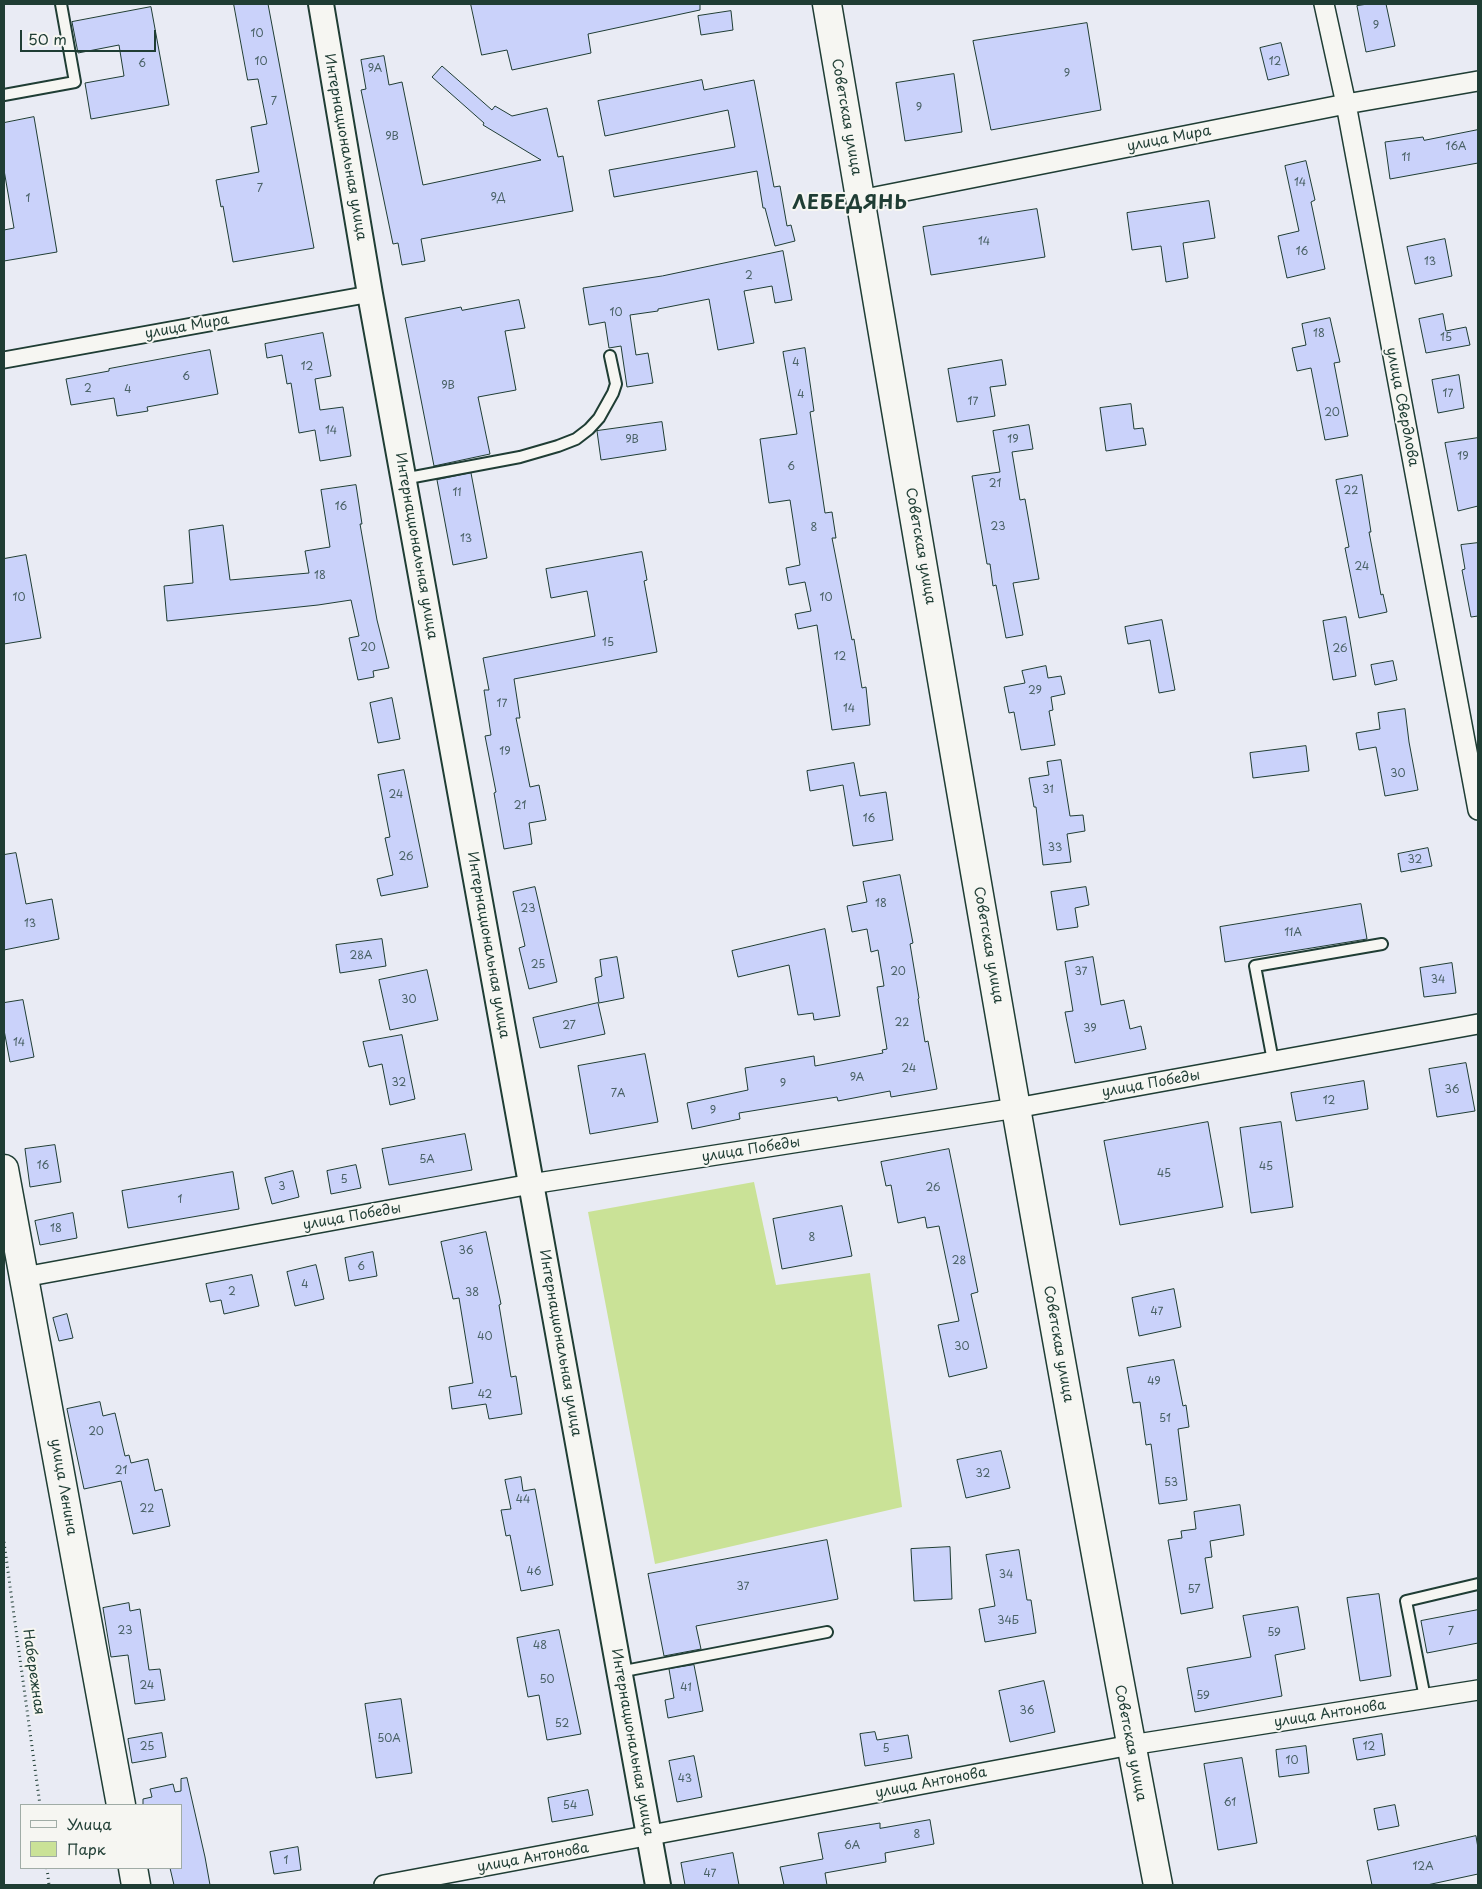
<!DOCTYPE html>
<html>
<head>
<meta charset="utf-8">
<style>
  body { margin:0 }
  #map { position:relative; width:1482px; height:1889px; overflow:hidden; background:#e9ebf4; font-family:"Playpen Sans",sans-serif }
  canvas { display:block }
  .frame { position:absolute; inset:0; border:5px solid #1f3d34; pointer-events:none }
  .legend { position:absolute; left:20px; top:1804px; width:162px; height:65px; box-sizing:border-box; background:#f6f6f2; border:1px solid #a0aca6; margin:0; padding:6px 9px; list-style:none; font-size:15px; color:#1f3d34 }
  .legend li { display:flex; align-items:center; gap:10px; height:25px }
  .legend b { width:25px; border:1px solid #a0aca6 }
  .scale { position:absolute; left:20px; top:30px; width:136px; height:22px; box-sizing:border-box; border:2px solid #1f3d34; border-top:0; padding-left:6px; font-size:15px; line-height:18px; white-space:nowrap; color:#1f3d34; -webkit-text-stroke:4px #f6f6f2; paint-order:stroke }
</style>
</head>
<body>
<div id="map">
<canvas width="1482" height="1889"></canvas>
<div class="frame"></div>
<ul class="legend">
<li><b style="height:6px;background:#f6f6f2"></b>Улица</li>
<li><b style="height:14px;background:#cae297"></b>Парк</li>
</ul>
<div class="scale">50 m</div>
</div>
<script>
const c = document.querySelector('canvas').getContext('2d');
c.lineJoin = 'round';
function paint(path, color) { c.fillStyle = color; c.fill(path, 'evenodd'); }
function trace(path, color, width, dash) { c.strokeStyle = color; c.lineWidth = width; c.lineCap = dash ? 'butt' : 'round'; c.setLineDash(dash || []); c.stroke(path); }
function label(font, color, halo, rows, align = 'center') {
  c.font = font + ' "Playpen Sans",sans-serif'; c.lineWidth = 4; c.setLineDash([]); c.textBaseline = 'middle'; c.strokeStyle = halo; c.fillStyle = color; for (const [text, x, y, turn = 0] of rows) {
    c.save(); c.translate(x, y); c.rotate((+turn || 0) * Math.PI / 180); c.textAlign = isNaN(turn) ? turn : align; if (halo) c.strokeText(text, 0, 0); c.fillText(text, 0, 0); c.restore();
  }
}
const green = new Path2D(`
  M 754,1182 L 776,1285 L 870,1273 L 902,1507 L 655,1564 L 588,1212 Z`);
const building = new Path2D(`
  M 234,4 L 268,4 L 314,248 L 233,262 L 223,206 L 221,207 L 216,180 L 259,172 L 251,127 L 267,124 L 258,79 L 248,80 Z
  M 471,4 L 700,4 L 700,10 L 588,34 L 591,53 L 512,70 L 507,50 L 482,55 Z
  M 1368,4 L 1386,4 L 1395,46 L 1366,52 L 1357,6 Z
  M 151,7 L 169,105 L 91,119 L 85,83 L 124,76 L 119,45 L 78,53 L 72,22 Z
  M 731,11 L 733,30 L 701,35 L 698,16 Z
  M 1087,23 L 1101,110 L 991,130 L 973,41 Z
  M 1281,43 L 1289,75 L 1268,80 L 1260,48 Z
  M 384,56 L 389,85 L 402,82 L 423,185 L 541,160 L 483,125 L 484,123 L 432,77 L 442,66 L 492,110 L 495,106 L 512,116 L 547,108 L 558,157 L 563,156 L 573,211 L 421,239 L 425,261 L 402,265 L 398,243 L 393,244 L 361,90 L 366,89 L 361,60 Z
  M 954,74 L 962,132 L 905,141 L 896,83 Z
  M 702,80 L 704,90 L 754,80 L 774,187 L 780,186 L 787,226 L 791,225 L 795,241 L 775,246 L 765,208 L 763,208 L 757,171 L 614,197 L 609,170 L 735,147 L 728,110 L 605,136 L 598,101 Z
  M 34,117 L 57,252 L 4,261 L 4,230 L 14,228 L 4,170 L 4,123 Z
  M 1478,130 L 1478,163 L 1390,179 L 1385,142 L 1423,137 L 1424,140 Z
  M 1306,161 L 1315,200 L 1311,202 L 1325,269 L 1287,278 L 1278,236 L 1299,231 L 1285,166 Z
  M 1209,201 L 1215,238 L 1183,243 L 1188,278 L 1166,282 L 1161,246 L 1132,250 L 1127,213 Z
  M 1037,209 L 1045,257 L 931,275 L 923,227 Z
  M 1445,239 L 1452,276 L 1415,284 L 1407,247 Z
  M 783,251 L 792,300 L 775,303 L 772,286 L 744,291 L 754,343 L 718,350 L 709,299 L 658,309 L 658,311 L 630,315 L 636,355 L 648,353 L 653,383 L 627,387 L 621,346 L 609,348 L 605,322 L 589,325 L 583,288 L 662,276 Z
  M 519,300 L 525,328 L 505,331 L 516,390 L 478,397 L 490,454 L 434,466 L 405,318 L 461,307 L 462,310 Z
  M 1443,314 L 1446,331 L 1466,327 L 1470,345 L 1426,353 L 1419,319 Z
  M 1330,318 L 1340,362 L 1334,363 L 1348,436 L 1325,440 L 1311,368 L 1297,371 L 1292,348 L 1306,345 L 1302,324 Z
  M 323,333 L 331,376 L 315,379 L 320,410 L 343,407 L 351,456 L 320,461 L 315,430 L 299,433 L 291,383 L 287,384 L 282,355 L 267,358 L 265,344 Z
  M 805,348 L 814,411 L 810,412 L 825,513 L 832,512 L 836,538 L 832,538 L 852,640 L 854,639 L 862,688 L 866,687 L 870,725 L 832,730 L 817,625 L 798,629 L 795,614 L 811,611 L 805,582 L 789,585 L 786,568 L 800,565 L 790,500 L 769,503 L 760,439 L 797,434 L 783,352 Z
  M 210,350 L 218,394 L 147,407 L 148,411 L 117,416 L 114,398 L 71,405 L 66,379 L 109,371 L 109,369 Z
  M 1002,360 L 1006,385 L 990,387 L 995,416 L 957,422 L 948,369 Z
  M 1459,375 L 1464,408 L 1438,413 L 1432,380 Z
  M 1131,404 L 1134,429 L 1143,428 L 1146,445 L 1106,451 L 1100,408 Z
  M 662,422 L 666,450 L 601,460 L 597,431 Z
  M 1029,425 L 1033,449 L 1012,452 L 1020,500 L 1025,499 L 1039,579 L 1013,583 L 1023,635 L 1006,638 L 996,585 L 993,586 L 990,564 L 987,564 L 972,476 L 1000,472 L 993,431 Z
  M 1478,438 L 1478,506 L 1458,511 L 1445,443 Z
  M 471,473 L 487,558 L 453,565 L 437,480 Z
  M 1362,475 L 1371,532 L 1369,532 L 1381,595 L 1383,594 L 1387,612 L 1359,618 L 1345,548 L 1349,547 L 1336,480 Z
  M 356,485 L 362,524 L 360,524 L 377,620 L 389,668 L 373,671 L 374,677 L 358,680 L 349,638 L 359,636 L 351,600 L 318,605 L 167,621 L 164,586 L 193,583 L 189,530 L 223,525 L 230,580 L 309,573 L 305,551 L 330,547 L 321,490 Z
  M 1478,543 L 1478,616 L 1471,617 L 1462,570 L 1465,569 L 1461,545 Z
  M 642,552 L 647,580 L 644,581 L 657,652 L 514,679 L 520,718 L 516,718 L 530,787 L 539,785 L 546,820 L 529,823 L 532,844 L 504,849 L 494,793 L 496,792 L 485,736 L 491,735 L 484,690 L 489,690 L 483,658 L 595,636 L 587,591 L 551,598 L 546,569 Z
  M 26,555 L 41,638 L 4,644 L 4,559 Z
  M 1346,617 L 1356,676 L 1333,680 L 1323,621 Z
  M 1162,620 L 1175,690 L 1159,693 L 1150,640 L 1128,644 L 1125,627 Z
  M 1393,661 L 1397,680 L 1375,685 L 1371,665 Z
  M 1046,666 L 1048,678 L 1061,676 L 1065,694 L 1051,697 L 1053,710 L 1049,711 L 1055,745 L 1021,750 L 1014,712 L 1009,713 L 1004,687 L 1025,683 L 1022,671 Z
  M 392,698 L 400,739 L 378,743 L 370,703 Z
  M 1405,709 L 1409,742 L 1418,790 L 1385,796 L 1376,747 L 1359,750 L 1356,733 L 1380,729 L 1378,713 Z
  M 1306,746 L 1309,771 L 1253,778 L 1250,753 Z
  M 1061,760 L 1070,816 L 1083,815 L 1085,831 L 1067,834 L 1071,862 L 1043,865 L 1036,807 L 1034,807 L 1029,778 L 1049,775 L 1047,762 Z
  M 854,763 L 860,796 L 886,792 L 893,840 L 853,846 L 843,785 L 810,791 L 807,771 Z
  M 404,770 L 428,887 L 381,896 L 377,879 L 393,875 L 385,838 L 390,837 L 378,775 Z
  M 1428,848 L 1432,866 L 1401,872 L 1398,854 Z
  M 16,853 L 26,904 L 52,899 L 59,939 L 4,950 L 4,855 Z
  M 900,875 L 913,943 L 910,944 L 919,998 L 918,999 L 925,1042 L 928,1041 L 937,1089 L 891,1097 L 890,1091 L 838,1101 L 837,1097 L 739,1113 L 740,1119 L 692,1129 L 687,1103 L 748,1090 L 745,1068 L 814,1056 L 815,1066 L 883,1053 L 882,1050 L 887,1049 L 877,987 L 884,986 L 878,950 L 871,952 L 867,929 L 852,932 L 847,906 L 867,902 L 863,882 Z
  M 535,887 L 557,982 L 529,989 L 519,948 L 525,946 L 513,892 Z
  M 1086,887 L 1089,905 L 1075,908 L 1078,927 L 1057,930 L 1051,892 Z
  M 1361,904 L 1367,939 L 1225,962 L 1220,927 Z
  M 825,929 L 840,1016 L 814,1020 L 813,1013 L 798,1015 L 789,965 L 738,977 L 732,951 Z
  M 382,939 L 386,966 L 340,973 L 336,945 Z
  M 617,957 L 624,998 L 599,1003 L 595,978 L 602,976 L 600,960 Z
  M 1093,957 L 1101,1005 L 1124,1000 L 1130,1029 L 1141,1026 L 1146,1049 L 1075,1063 L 1065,1012 L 1073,1011 L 1065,962 Z
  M 1452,963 L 1456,993 L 1424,997 L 1420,968 Z
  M 427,970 L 438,1020 L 390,1030 L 379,980 Z
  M 23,1000 L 34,1057 L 10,1062 L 4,1030 L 4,1003 Z
  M 598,1003 L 605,1034 L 540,1048 L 533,1018 Z
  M 402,1035 L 415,1099 L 390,1105 L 382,1064 L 369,1067 L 363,1042 Z
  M 645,1054 L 658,1122 L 590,1134 L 578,1066 Z
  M 1466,1063 L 1475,1111 L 1437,1117 L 1429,1069 Z
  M 1364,1081 L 1368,1109 L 1296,1121 L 1291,1093 Z
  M 1208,1122 L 1223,1207 L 1120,1225 L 1104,1141 Z
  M 1281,1122 L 1293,1207 L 1251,1213 L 1240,1128 Z
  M 465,1134 L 472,1170 L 389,1185 L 382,1149 Z
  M 55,1145 L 61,1182 L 30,1187 L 25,1149 Z
  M 949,1149 L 978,1292 L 971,1294 L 987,1368 L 949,1377 L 938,1325 L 959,1321 L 939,1226 L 927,1228 L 925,1217 L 898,1223 L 891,1185 L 886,1186 L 881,1162 Z
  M 356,1165 L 361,1188 L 331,1194 L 327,1171 Z
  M 293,1171 L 299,1197 L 272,1204 L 265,1178 Z
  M 233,1172 L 239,1209 L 128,1228 L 122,1191 Z
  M 842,1206 L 852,1256 L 782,1269 L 773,1219 Z
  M 73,1213 L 77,1238 L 40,1245 L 35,1221 Z
  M 486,1232 L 501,1304 L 499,1305 L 511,1377 L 516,1376 L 522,1414 L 489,1419 L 486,1404 L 452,1409 L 449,1387 L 473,1383 L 459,1298 L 453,1299 L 441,1242 Z
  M 373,1252 L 377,1276 L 349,1281 L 345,1258 Z
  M 316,1265 L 324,1299 L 295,1306 L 287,1272 Z
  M 252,1275 L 259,1306 L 224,1314 L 221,1300 L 210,1302 L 206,1284 Z
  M 1174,1289 L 1181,1327 L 1139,1336 L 1132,1298 Z
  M 67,1314 L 73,1338 L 59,1341 L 53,1318 Z
  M 1174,1360 L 1183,1406 L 1186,1405 L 1189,1427 L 1178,1429 L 1187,1500 L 1159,1504 L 1151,1444 L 1146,1445 L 1140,1402 L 1133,1403 L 1127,1368 Z
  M 100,1402 L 103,1416 L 115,1413 L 125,1456 L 129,1455 L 131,1463 L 148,1459 L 155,1491 L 162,1489 L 170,1526 L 133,1534 L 121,1481 L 84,1489 L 67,1409 Z
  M 1001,1451 L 1010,1488 L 966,1498 L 957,1460 Z
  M 521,1477 L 523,1491 L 535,1489 L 553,1585 L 521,1591 L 510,1535 L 506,1536 L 501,1510 L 511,1509 L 505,1480 Z
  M 1240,1505 L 1244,1535 L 1210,1541 L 1212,1557 L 1205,1558 L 1213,1608 L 1181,1614 L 1168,1540 L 1182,1538 L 1181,1531 L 1196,1529 L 1194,1512 Z
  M 827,1540 L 838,1599 L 696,1626 L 701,1649 L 664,1656 L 648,1574 Z
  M 950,1547 L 952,1599 L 914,1601 L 911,1549 Z
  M 1019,1550 L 1027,1600 L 1031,1600 L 1036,1633 L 985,1642 L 979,1609 L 995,1606 L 986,1555 Z
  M 1379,1594 L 1391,1676 L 1360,1681 L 1347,1598 Z
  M 129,1603 L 130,1611 L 140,1609 L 149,1670 L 160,1669 L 165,1700 L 135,1704 L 128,1655 L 111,1657 L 103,1608 Z
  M 1298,1607 L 1305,1649 L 1275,1655 L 1282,1696 L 1195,1712 L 1187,1668 L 1251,1657 L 1243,1616 Z
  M 1478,1610 L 1478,1643 L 1427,1653 L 1421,1621 Z
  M 559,1630 L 581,1734 L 547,1740 L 539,1695 L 528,1697 L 517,1638 Z
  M 694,1665 L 703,1711 L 668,1718 L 665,1700 L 674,1698 L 669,1669 Z
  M 1044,1681 L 1055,1732 L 1010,1742 L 999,1691 Z
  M 401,1699 L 412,1773 L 376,1778 L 365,1704 Z
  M 875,1732 L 877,1740 L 908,1735 L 912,1758 L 865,1766 L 860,1734 Z
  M 162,1733 L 166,1757 L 132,1763 L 128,1739 Z
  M 1382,1734 L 1385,1755 L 1357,1760 L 1353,1739 Z
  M 1306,1746 L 1309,1773 L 1279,1777 L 1276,1750 Z
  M 694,1756 L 702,1797 L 677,1802 L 669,1761 Z
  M 1242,1758 L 1257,1843 L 1218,1850 L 1204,1764 Z
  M 187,1778 L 205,1857 L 210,1885 L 174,1885 L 170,1868 L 181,1868 L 181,1805 L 143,1805 L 143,1799 L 152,1797 L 150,1789 L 173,1784 L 175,1792 L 181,1791 L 181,1779 Z
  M 588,1790 L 593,1815 L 552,1822 L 548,1798 Z
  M 1395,1805 L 1399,1826 L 1378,1830 L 1374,1809 Z
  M 930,1820 L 934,1844 L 885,1853 L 886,1862 L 825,1873 L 827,1885 L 784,1885 L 780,1867 L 823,1859 L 818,1833 L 880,1823 L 880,1828 Z
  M 1476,1836 L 1478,1848 L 1478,1874 L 1427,1885 L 1372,1885 L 1367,1861 Z
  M 298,1847 L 301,1870 L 274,1874 L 270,1852 Z
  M 733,1853 L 739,1885 L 685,1885 L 681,1863 Z`);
const path = new Path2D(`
  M 4,1542 L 40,1805
  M 47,1868 L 49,1885`);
const service = new Path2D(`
  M 4,95 L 75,82 L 61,4
  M 403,479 L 520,457 L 558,446 L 576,439 L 589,429 L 599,418 L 613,393 L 616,384 L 610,356
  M 1273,1061 L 1255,966 L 1382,944
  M 619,1672 L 827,1632
  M 1425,1698 L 1406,1601 L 1478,1584`);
const pedestrian = new Path2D(`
  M 4,360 L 370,294`);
const minor = new Path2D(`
  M 1324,4 L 1346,104 L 1478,810
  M 860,200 L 1346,104 L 1478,81
  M 24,1277 L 531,1184 L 1016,1108 L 1478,1024
  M 384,1885 L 1131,1745 L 1478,1690`);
const tertiary = new Path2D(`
  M 321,4 L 370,294 L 658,1885`);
const secondary = new Path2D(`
  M 827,4 C 934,631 1038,1260 1158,1885
  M 4,1169 L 121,1805
  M 133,1868 L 136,1885`);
const numberNames = [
  ["9",1376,26],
  ["10",257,34],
  ["10",261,62],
  ["12",1275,62],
  ["6",142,64],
  ["9А",375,69],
  ["9",1067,74],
  ["7",274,102],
  ["9",919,108],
  ["9В",392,137],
  ["16А",1456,147],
  ["11",1406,158],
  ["14",1300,183],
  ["7",260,189],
  ["9Д",498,198],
  ["1",28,199],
  ["14",984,242],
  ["16",1302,252],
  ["13",1430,262],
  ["2",749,276],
  ["10",616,313],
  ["18",1319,334],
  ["15",1446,338],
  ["4",796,363],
  ["12",307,367],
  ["6",186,377],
  ["9В",448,386],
  ["2",88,389],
  ["4",128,390],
  ["17",1448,394],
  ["4",801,395],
  ["17",973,402],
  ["20",1332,413],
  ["14",331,431],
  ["9В",632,440],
  ["19",1013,440],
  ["19",1463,457],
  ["6",791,467],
  ["21",995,484],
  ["22",1351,491],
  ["11",457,493],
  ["16",341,507],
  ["23",998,527],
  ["8",814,528],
  ["13",466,539],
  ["24",1362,567],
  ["18",320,576],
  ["10",19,598],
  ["10",826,598],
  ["15",608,643],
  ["20",368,648],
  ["26",1340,649],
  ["12",840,657],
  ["29",1035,691],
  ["17",502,704],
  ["14",849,709],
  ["19",505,752],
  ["30",1398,774],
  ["31",1048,790],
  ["24",396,795],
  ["21",520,806],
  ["16",869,819],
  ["33",1055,848],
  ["26",406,857],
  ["32",1415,860],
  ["18",881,904],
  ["23",528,909],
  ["13",30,924],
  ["11А",1293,933],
  ["28А",361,956],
  ["25",538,965],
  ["20",898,972],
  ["37",1081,972],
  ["34",1438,980],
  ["30",409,1000],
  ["22",902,1023],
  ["27",569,1026],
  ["39",1090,1029],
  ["14",19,1043],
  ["24",909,1069],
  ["9А",857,1078],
  ["32",399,1083],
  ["9",783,1084],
  ["36",1452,1090],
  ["7А",618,1094],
  ["12",1329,1101],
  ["9",713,1111],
  ["5А",427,1160],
  ["16",43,1166],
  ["45",1266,1167],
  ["45",1164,1174],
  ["5",344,1180],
  ["3",282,1187],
  ["26",933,1188],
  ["1",180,1200],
  ["18",56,1229],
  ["8",812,1238],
  ["36",466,1251],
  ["28",959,1261],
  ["6",361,1267],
  ["4",305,1285],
  ["2",232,1292],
  ["38",472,1293],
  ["47",1157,1312],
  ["40",485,1337],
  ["30",962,1347],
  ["49",1154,1382],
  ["42",485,1395],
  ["51",1165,1419],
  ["20",96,1432],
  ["21",121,1471],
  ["32",983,1474],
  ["53",1171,1483],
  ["44",523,1500],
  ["22",147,1509],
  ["46",534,1572],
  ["34",1006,1575],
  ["37",743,1587],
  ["57",1194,1590],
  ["34Б",1008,1621],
  ["23",125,1631],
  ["7",1451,1632],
  ["59",1274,1633],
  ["48",540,1646],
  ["50",547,1680],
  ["24",147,1686],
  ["41",686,1688],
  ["59",1203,1696],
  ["36",1027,1711],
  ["52",562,1724],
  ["50А",389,1739],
  ["25",147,1747],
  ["12",1369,1747],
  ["5",886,1749],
  ["10",1292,1761],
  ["43",685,1779],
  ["61",1230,1803],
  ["54",570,1806],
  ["8",917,1835],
  ["6А",852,1846],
  ["1",286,1861],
  ["12А",1423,1867],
  ["47",710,1874]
];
const streetNames = [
  ["Советская улица",846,117,80],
  ["улица Мира",1169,139,-11],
  ["Интернациональная улица",345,147,80],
  ["улица Мира",187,327,-10],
  ["улица Свердлова",1402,407,79],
  ["Интернациональная улица",416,546,80],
  ["Советская улица",920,546,80],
  ["Интернациональная улица",488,945,80],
  ["Советская улица",988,945,80],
  ["улица Победы",1151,1084,-10],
  ["улица Победы",751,1150,-9],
  ["улица Победы",352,1217,-10],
  ["Интернациональная улица",560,1343,80],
  ["Советская улица",1058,1344,80],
  ["улица Ленина",63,1487,80],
  ["Набережная",33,1672,82],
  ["улица Антонова",1330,1714,-9],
  ["Интернациональная улица",632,1742,80],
  ["Советская улица",1130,1743,79],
  ["улица Антонова",931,1783,-11],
  ["улица Антонова",533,1858,-10]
];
const districtNames = [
  ["ЛЕБЕДЯНЬ",850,204]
];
paint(green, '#cae297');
paint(building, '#cad2fa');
trace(building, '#1f3d34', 1);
trace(service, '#1f3d34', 14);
trace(pedestrian, '#1f3d34', 19);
trace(minor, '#1f3d34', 22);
trace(tertiary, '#1f3d34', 28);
trace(secondary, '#1f3d34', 31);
trace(path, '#1f3d34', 3, [1, 4]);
trace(service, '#f6f6f2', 10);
trace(pedestrian, '#f6f6f2', 15);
trace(minor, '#f6f6f2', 19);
trace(tertiary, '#f6f6f2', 24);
trace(secondary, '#f6f6f2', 28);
label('11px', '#4a6266', null, numberNames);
label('14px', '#1f3d34', '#f6f6f2', streetNames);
c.letterSpacing = '1px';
label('bold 19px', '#1f3d34', '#f6f6f2', districtNames);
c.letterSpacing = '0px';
</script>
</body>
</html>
